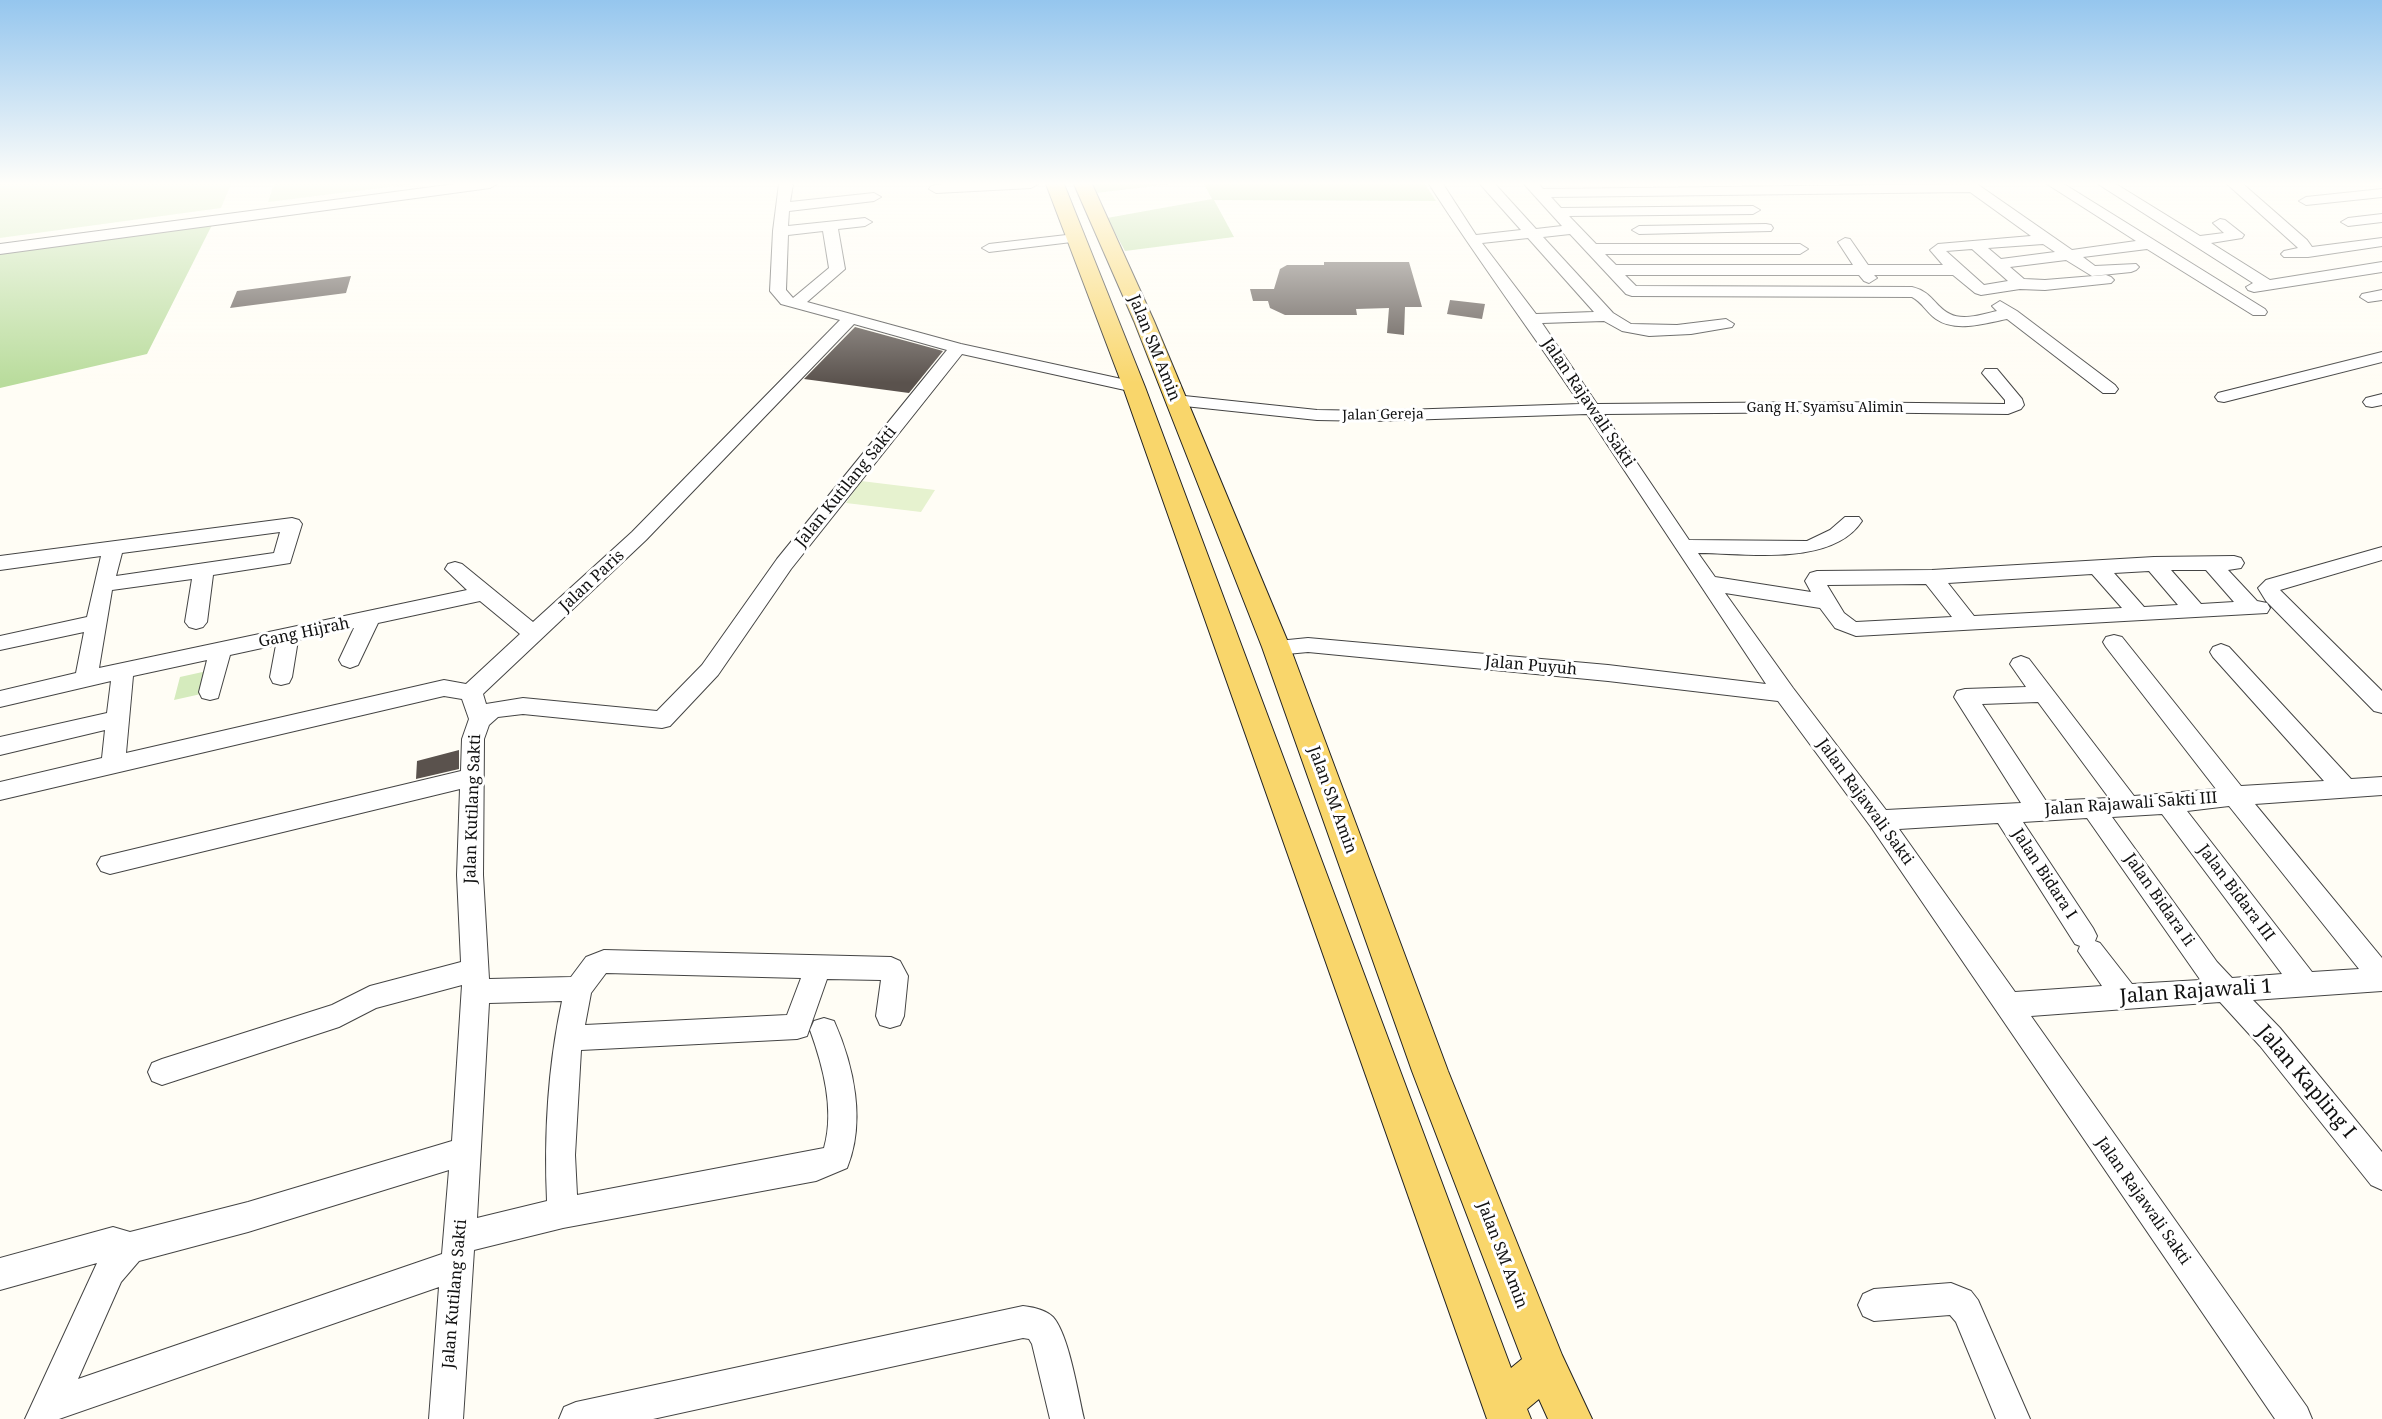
<!DOCTYPE html>
<html>
<head>
<meta charset="utf-8">
<style>
  body { margin:0 }
  canvas { display:block; background:#fffdf5 }
</style>
</head>
<body>
<canvas width="2382" height="1419"></canvas>
<script>
const c = document.querySelector('canvas').getContext('2d');
c.lineJoin = 'round';
function paint(path, color) { c.fillStyle = color; c.fill(path, 'evenodd'); }
function trace(path, color, width, dash) { c.strokeStyle = color; c.lineWidth = width; c.lineCap = dash ? 'butt' : 'round'; c.setLineDash(dash || []); c.stroke(path); }
function label(font, color, halo, rows, align = 'center') {
  c.font = font + ' "Noto Serif",serif'; c.lineWidth = 6; c.setLineDash([]); c.textBaseline = 'middle'; c.strokeStyle = halo; c.fillStyle = color; for (const [text, x, y, turn = 0] of rows) {
    c.save(); c.translate(x, y); c.rotate((+turn || 0) * Math.PI / 180); c.textAlign = isNaN(turn) ? turn : align; if (halo) c.strokeText(text, 0, 0); c.fillText(text, 0, 0); c.restore();
  }
}
const green = new Path2D(`
  M 0,184 L 231,184 L 221,208 L 0,238 Z
  M 274,184 L 413,184 L 268,202 Z
  M 207,671 L 201,694 L 174,700 L 180,677 Z`);
const forest = new Path2D(`
  M 1092,184 L 1171,184 L 1096,193 Z
  M 1204,184 L 1425,184 L 1436,201 L 1214,200 L 1234,237 L 1125,251 L 1107,218 L 1212,199 Z
  M 212,225 L 147,354 L 0,388 L 0,253 Z`);
const pitch = new Path2D(`
  M 861,481 L 935,490 L 921,512 L 846,503 Z`);
const building = new Path2D(`
  M 1324,262 L 1409,262 L 1422,307 L 1405,307 L 1404,335 L 1387,333 L 1389,308 L 1356,309 L 1357,315 L 1285,315 L 1270,308 L 1268,301 L 1253,301 L 1250,289 L 1274,289 L 1280,269 L 1287,265 L 1324,265 Z
  M 351,276 L 346,293 L 230,308 L 237,291 Z
  M 1450,300 L 1485,304 L 1482,319 L 1447,314 Z
  M 855,327 L 943,351 L 909,393 L 804,379 Z
  M 459,750 L 459,769 L 416,779 L 417,761 Z`);
const minor = new Path2D(`
  M 455,184 L 497,184 L 490,188 L 0,254 L 0,244 Z
  M 779,184 L 793,184 L 790,202 L 874,193 L 881,197 L 874,201 L 789,211 L 788,226 L 865,218 L 872,222 L 865,226 L 838,229 L 845,269 L 807,302 L 961,344 L 1140,383 L 1143,387 L 1140,391 L 1134,392 L 962,354 L 791,569 L 718,675 L 670,726 L 662,728 L 523,714 L 498,717 L 489,725 L 484,739 L 483,875 L 489,979 L 571,977 L 586,957 L 604,950 L 891,957 L 900,961 L 908,976 L 904,1016 L 900,1025 L 890,1028 L 880,1025 L 876,1016 L 881,980 L 827,979 L 807,1036 L 797,1039 L 581,1050 L 575,1155 L 577,1195 L 824,1148 C 835,1110 823,1066 810,1030 L 814,1021 L 824,1018 L 834,1021 C 854,1066 866,1122 847,1168 L 816,1181 L 563,1228 L 474,1250 L 463,1419 L 429,1419 L 439,1287 L 59,1419 L 25,1419 L 97,1263 L 0,1290 L 0,1258 L 113,1227 L 130,1232 L 248,1202 L 452,1141 L 462,985 L 376,1008 L 339,1027 L 162,1085 L 152,1081 L 148,1072 L 152,1063 L 162,1059 L 332,1005 L 370,986 L 461,962 L 457,875 L 460,789 L 110,874 L 101,871 L 97,864 L 101,857 L 461,771 L 462,739 L 469,719 L 462,699 L 444,696 L 0,800 L 0,782 L 102,758 L 105,730 L 0,755 L 0,737 L 107,713 L 111,681 L 0,707 L 0,691 L 76,673 L 84,632 L 0,650 L 0,636 L 87,617 L 101,556 L 0,570 L 0,556 L 292,518 L 299,520 L 302,524 L 290,563 L 213,575 L 207,622 L 203,627 L 196,629 L 189,627 L 185,622 L 192,579 L 112,590 L 99,668 L 467,590 L 445,569 L 448,564 L 455,562 L 462,564 L 533,622 L 632,532 L 840,320 L 781,304 L 770,291 L 773,231 ZM 823,231 L 829,268 L 793,298 L 786,290 L 788,235 ZM 854,324 L 947,350 L 777,559 L 702,665 L 657,711 L 523,698 L 486,704 L 483,694 L 485,692 L 646,540 ZM 280,532 L 274,553 L 116,576 L 122,553 ZM 480,601 L 520,634 L 466,684 L 444,680 L 126,753 L 133,676 L 207,660 L 199,692 L 202,698 L 210,700 L 218,698 L 230,655 L 276,645 L 270,677 L 273,683 L 281,685 L 289,683 L 292,677 L 298,640 L 354,628 L 339,660 L 342,665 L 350,668 L 358,665 L 378,623 ZM 606,973 L 801,978 L 787,1015 L 585,1025 L 591,993 ZM 562,1001 C 548,1066 544,1135 547,1201 L 477,1218 L 489,1003 ZM 449,1170 L 442,1254 L 78,1379 L 121,1282 L 139,1261 L 248,1232 Z
  M 942,184 L 1038,184 L 1031,188 L 936,193 L 929,189 L 931,186 Z
  M 1429,184 L 1443,184 L 1476,235 L 1521,230 L 1480,184 L 1495,184 L 1536,229 L 1562,226 L 1524,184 L 1539,184 L 1543,189 L 1977,184 L 2072,250 L 2136,241 L 2047,184 L 2064,184 L 2265,309 L 2267,312 L 2265,315 L 2253,315 L 2147,249 L 2083,257 L 2095,266 L 2136,264 L 2139,267 L 2136,270 L 2131,272 L 2092,276 L 2066,260 L 2010,267 L 2024,279 L 2045,280 L 2106,275 L 2111,277 L 2114,280 L 2111,283 L 2045,290 L 2020,289 L 1981,295 L 1975,293 L 1953,275 L 1874,275 L 1877,278 L 1869,283 L 1864,281 L 1859,275 L 1625,275 L 1636,286 L 1912,287 C 1933,292 1934,306 1950,314 C 1963,321 1984,314 1997,311 L 1992,306 L 2000,301 L 2017,311 L 2115,385 L 2118,389 L 2115,393 L 2103,393 L 2007,319 C 1986,323 1956,333 1936,319 C 1927,313 1922,302 1912,297 L 1632,296 L 1626,294 L 1570,234 L 1543,237 L 1613,313 L 1631,324 L 1677,325 L 1726,319 L 1734,324 L 1732,327 L 1691,334 L 1649,336 L 1622,331 L 1604,321 L 1542,323 L 1597,404 L 1829,402 L 2005,404 L 2005,400 L 1982,373 L 1985,369 L 1997,369 L 2022,399 L 2024,405 L 2021,409 L 2008,414 L 1829,412 L 1604,414 L 1689,540 L 1807,541 L 1830,530 L 1845,517 L 1859,517 L 1862,521 C 1832,567 1746,553 1698,553 L 1715,577 L 1811,592 L 1805,581 L 1810,573 L 1817,571 L 1932,570 L 2154,557 L 2234,556 L 2241,558 L 2244,563 L 2241,568 L 2228,570 L 2257,601 L 2267,603 L 2270,608 L 2267,613 L 1856,636 L 1835,628 L 1820,608 L 1725,593 L 1793,688 L 1886,810 L 2021,803 L 1954,697 L 1957,691 L 1965,689 L 2026,687 L 2010,664 L 2013,659 L 2021,656 L 2029,659 L 2134,796 L 2216,789 L 2106,647 L 2103,642 L 2106,637 L 2114,635 L 2122,637 L 2241,786 L 2324,781 L 2213,657 L 2210,652 L 2213,647 L 2221,644 L 2229,647 L 2351,779 L 2382,777 L 2382,795 L 2255,804 L 2382,958 L 2382,991 L 2253,1000 L 2280,1028 L 2382,1152 L 2382,1190 L 2371,1185 L 2260,1046 L 2220,1002 L 2031,1016 L 2307,1407 L 2312,1419 L 2275,1419 L 1871,827 L 1778,701 L 1608,681 L 1308,652 L 1276,655 L 1268,652 L 1265,647 L 1268,642 L 1308,638 L 1608,665 L 1766,684 L 1587,414 L 1374,421 L 1317,420 L 1175,405 L 1169,404 L 1166,400 L 1169,396 L 1175,395 L 1317,410 L 1374,411 L 1580,404 C 1530,330 1477,259 1429,184 ZM 1970,192 L 2031,236 L 1938,244 L 1930,250 L 1943,265 L 1868,265 L 1850,239 L 1845,238 L 1838,242 L 1853,265 L 1616,265 L 1605,254 L 1800,254 L 1808,249 L 1800,244 L 1596,244 L 1569,216 L 1753,214 L 1760,210 L 1753,206 L 1561,208 L 1551,197 ZM 1528,238 L 1594,312 L 1536,314 L 1482,243 ZM 2043,244 L 2055,252 L 2001,259 L 1988,248 ZM 1972,249 L 2008,281 L 1984,285 L 1946,251 ZM 2171,570 L 2206,570 L 2234,602 L 2201,604 ZM 2149,571 L 2178,605 L 2144,607 L 2114,573 ZM 2092,574 L 2122,608 L 1974,616 L 1948,583 ZM 1926,584 L 1952,617 L 1856,622 L 1844,613 L 1827,585 ZM 2038,702 L 2109,798 L 2046,801 L 1982,704 ZM 2229,806 L 2359,969 L 2312,972 L 2187,811 ZM 2162,814 L 2282,974 L 2232,978 L 2217,962 L 2112,817 ZM 2087,818 L 2199,978 L 2200,980 L 2132,984 L 2100,943 L 2095,941 L 2097,936 L 2093,928 L 2023,822 ZM 1998,823 L 2075,944 L 2080,946 L 2078,951 L 2102,986 L 2015,992 L 1899,829 Z
  M 2098,184 L 2116,184 L 2200,236 L 2224,233 L 2213,223 L 2220,219 L 2225,220 L 2244,235 L 2242,238 L 2211,243 L 2270,280 L 2382,262 L 2382,272 L 2254,292 L 2248,290 L 2246,287 L 2253,283 Z
  M 2227,184 L 2243,184 L 2307,240 L 2312,247 L 2382,238 L 2382,246 L 2308,257 L 2284,257 L 2281,254 L 2284,251 L 2298,248 L 2296,246 Z
  M 2382,189 L 2382,197 L 2306,205 L 2299,201 L 2306,197 Z
  M 2382,214 L 2382,222 L 2348,226 L 2341,222 L 2348,218 Z
  M 1766,224 L 1771,225 L 1773,228 L 1771,231 L 1639,234 L 1632,230 L 1639,226 Z
  M 1075,234 L 1080,235 L 1082,238 L 1080,241 L 989,252 L 982,248 L 989,244 Z
  M 2382,290 L 2382,300 L 2368,302 L 2360,297 L 2362,294 Z
  M 2382,352 L 2382,362 L 2224,402 L 2218,401 L 2215,397 L 2218,393 Z
  M 2382,394 L 2382,405 L 2372,407 L 2366,406 L 2363,402 L 2366,398 Z
  M 2382,547 L 2382,560 L 2280,590 L 2382,691 L 2382,713 L 2374,711 L 2266,601 L 2258,588 L 2266,580 Z
  M 1951,1283 L 1971,1291 L 1978,1300 L 2030,1419 L 1996,1419 L 1956,1322 L 1950,1315 L 1874,1321 L 1863,1316 L 1858,1305 L 1863,1294 L 1874,1289 Z
  M 1023,1306 C 1032,1307 1046,1310 1053,1317 C 1069,1335 1078,1394 1084,1419 L 1050,1419 L 1032,1344 L 1029,1339 L 1023,1338 L 653,1419 L 559,1419 L 564,1407 L 576,1402 Z`);
const major = new Path2D(`
  M 1046,184 L 1064,184 L 1145,387 L 1511,1368 L 1522,1359 L 1412,1071 L 1262,647 L 1134,321 L 1074,184 L 1092,184 L 1154,321 L 1290,647 L 1448,1071 L 1562,1355 L 1592,1419 L 1548,1419 L 1539,1399 L 1527,1409 L 1531,1419 L 1487,1419 L 1123,387 Z`);
const farStreetnames = [
  ["Gang H. Syamsu Alimin",1825,408],
  ["Jalan Gereja",1383,415,-1]
];
const streetNames = [
  ["Jalan SM Amin",1154,348,68],
  ["Jalan Rajawali Sakti",1588,403,56],
  ["Jalan Kutilang Sakti",846,487,-51],
  ["Jalan Paris",592,581,-43],
  ["Gang Hijrah",304,633,-12],
  ["Jalan Puyuh",1531,666,5],
  ["Jalan SM Amin",1332,800,70],
  ["Jalan Rajawali Sakti",1865,802,54],
  ["Jalan Rajawali Sakti III",2131,804,-4],
  ["Jalan Kutilang Sakti",473,809,-88],
  ["Jalan Bidara I",2044,874,57],
  ["Jalan Bidara III",2236,893,53],
  ["Jalan Bidara Ii",2159,900,55],
  ["Jalan Rajawali Sakti",2143,1201,55],
  ["Jalan SM Amin",1502,1255,69],
  ["Jalan Kutilang Sakti",455,1294,-85]
];
const nearStreetnames = [
  ["Jalan Rajawali 1",2196,992,-4],
  ["Jalan Kapling I",2306,1082,50]
];
paint(green, '#d5ebbd');
paint(forest, '#b9dc9c');
paint(pitch, '#e6f2cf');
paint(building, '#5a524d');
trace(minor, '#444', 2);
trace(major, '#222', 2);
paint(minor, '#fff');
paint(major, '#f9d66b');
const sky = c.createLinearGradient(0, 0, 0, 383);
sky.addColorStop(0, '#95c6ee');
sky.addColorStop(0.48, '#fffefa');
sky.addColorStop(1, '#fffefa00');
c.fillStyle = sky;
c.fillRect(0, 0, 2382, 383);
label('14px', '#111', '#fff', farStreetnames);
label('16px', '#111', '#fff', streetNames);
label('20px', '#111', '#fff', nearStreetnames);
</script>
</body>
</html>
